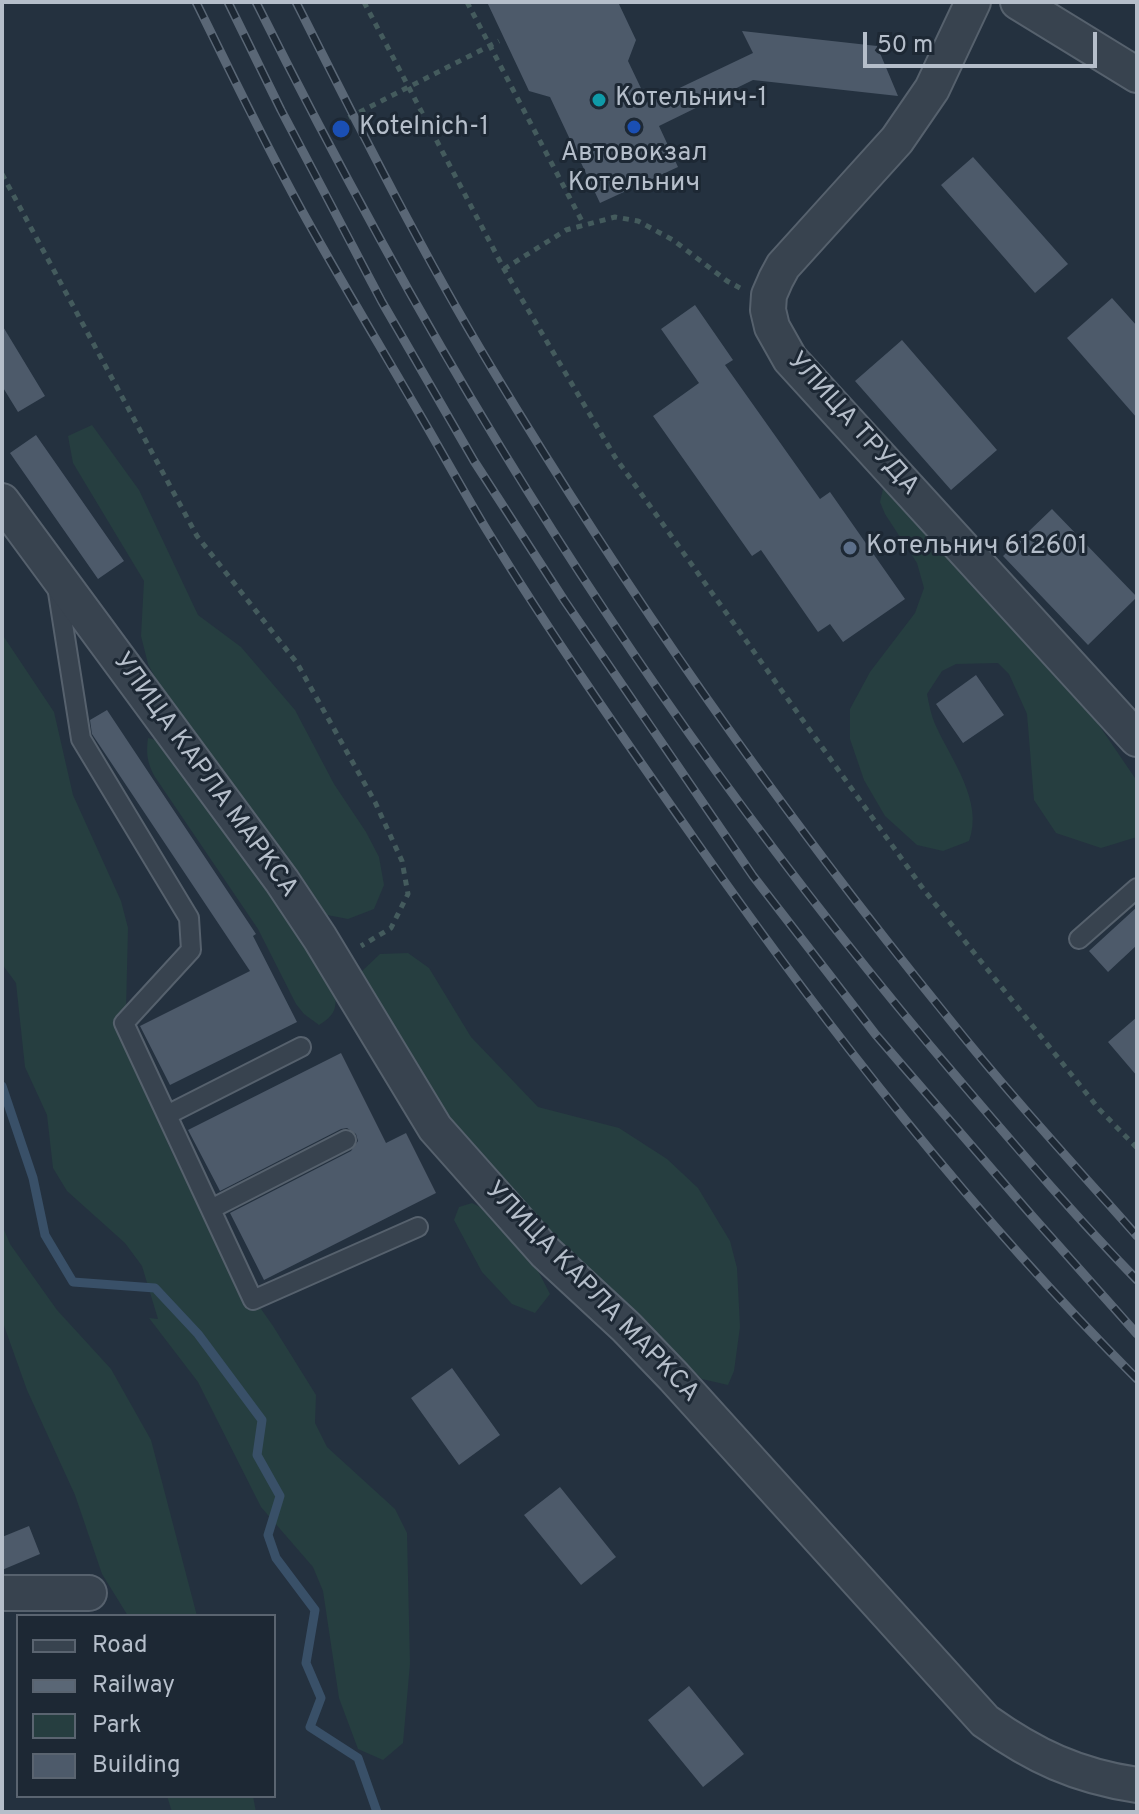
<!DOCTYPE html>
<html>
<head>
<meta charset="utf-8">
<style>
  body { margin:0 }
  #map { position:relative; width:1139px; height:1814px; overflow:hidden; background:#24313f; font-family:Overpass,sans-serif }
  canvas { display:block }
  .frame { position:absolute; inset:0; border:4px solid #b5beca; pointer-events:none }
  .legend { position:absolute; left:16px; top:1614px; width:260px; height:184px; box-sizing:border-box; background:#1d2834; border:2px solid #5a6470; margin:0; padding:10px 14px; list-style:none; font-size:24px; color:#b5beca }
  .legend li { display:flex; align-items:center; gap:16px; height:40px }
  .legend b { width:40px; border:2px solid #5a6470 }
  .scale { position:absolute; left:863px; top:32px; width:234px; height:36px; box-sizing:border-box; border:4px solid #b5beca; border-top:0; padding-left:10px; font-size:24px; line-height:28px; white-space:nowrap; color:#b5beca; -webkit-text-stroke:6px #1d2834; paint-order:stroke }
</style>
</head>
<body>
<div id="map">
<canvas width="1139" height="1814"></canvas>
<div class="frame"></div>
<ul class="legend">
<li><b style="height:10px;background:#38434f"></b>Road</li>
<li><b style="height:10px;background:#5a6776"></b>Railway</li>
<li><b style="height:22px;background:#263e40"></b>Park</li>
<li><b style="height:22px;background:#4d5a6a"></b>Building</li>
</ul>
<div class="scale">50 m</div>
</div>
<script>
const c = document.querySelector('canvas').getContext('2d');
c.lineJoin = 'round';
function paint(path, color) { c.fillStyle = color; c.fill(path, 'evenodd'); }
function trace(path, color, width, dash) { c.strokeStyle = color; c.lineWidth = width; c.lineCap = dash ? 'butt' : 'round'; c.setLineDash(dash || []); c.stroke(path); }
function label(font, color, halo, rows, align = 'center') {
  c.font = font + ' Overpass,sans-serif'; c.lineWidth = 6; c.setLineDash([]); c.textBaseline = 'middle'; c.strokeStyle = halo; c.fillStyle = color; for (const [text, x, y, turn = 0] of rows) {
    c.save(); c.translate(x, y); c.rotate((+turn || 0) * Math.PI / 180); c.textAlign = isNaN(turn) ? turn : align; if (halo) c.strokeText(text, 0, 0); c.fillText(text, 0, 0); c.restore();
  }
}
const green = new Path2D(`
  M 92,425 L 139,490 L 198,615 L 241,647 L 295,710 L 334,784 L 366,832 L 379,857 L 384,885 L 374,909 L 348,919 L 327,915 L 234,813 L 174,713 L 148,664 L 141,636 L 144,581 L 73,463 L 68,436 Z
  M 883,489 L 896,490 L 917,506 L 965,576 L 1075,690 L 1137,781 L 1137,837 L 1101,848 L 1056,833 L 1034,800 L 1027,714 L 1009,674 L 998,663 L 956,664 L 942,671 L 927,694 C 929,704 931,715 935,724 C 951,760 984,801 969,841 L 943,851 L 917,845 L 885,816 L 864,780 L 850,739 L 850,709 L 870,672 L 915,613 L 924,588 L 917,563 L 885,514 L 880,502 Z
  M 2,634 L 54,712 L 73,795 L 121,901 L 128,928 L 126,1010 L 132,1038 L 168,1144 L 219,1249 L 273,1326 L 316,1395 L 315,1423 L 327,1447 L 395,1509 L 407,1533 L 410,1664 L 403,1743 L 383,1760 L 358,1749 L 339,1698 L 323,1591 L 313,1567 L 261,1507 L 198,1382 L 149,1318 L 158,1319 L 142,1266 L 125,1243 L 67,1191 L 53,1168 L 47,1115 L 25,1067 L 16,983 L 2,964 Z
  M 148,738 L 160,741 L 170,750 L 335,991 C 337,1009 335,1015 319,1025 L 304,1014 L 296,1004 L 258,929 L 155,777 C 147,763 146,753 148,738 Z
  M 408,953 L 429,968 L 471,1037 L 538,1107 L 619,1128 L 667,1159 L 698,1188 L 730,1241 L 737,1268 L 740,1327 L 734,1371 L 728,1385 L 702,1379 L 591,1272 L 492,1183 L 369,998 L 361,972 L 380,954 Z
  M 472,1203 L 496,1215 L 537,1269 L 550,1294 L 535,1313 L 512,1304 L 482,1272 L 454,1220 L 459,1207 Z
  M 2,1225 L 10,1244 L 57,1310 L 111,1369 L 151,1440 L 197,1616 L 128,1616 L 102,1574 L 75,1495 L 27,1390 L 2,1320 Z
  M 167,1796 L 253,1796 L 256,1812 L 172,1812 Z`);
const stream = new Path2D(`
  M 2,1086 L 33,1178 L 45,1235 L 73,1282 L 155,1288 L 198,1334 L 262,1420 L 257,1455 L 280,1496 L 268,1535 L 276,1558 L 315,1610 L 306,1663 L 321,1698 L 310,1727 L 358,1758 L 377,1812`);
const building = new Path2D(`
  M 487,2 L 618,2 L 636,40 L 628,61 L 648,103 L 753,53 L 742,31 L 877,46 L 898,96 L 753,80 L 659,126 L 678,167 L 600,203 L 550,97 L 529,91 Z
  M 973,157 L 1068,264 L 1035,293 L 941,185 Z
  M 1112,298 L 1137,326 L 1137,418 L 1067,338 Z
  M 695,305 L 733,360 L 725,365 L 820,499 L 830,492 L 905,599 L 843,642 L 830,624 L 818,632 L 761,550 L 752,556 L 653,416 L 699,383 L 661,329 Z
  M 2,325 L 45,396 L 18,412 L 2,386 Z
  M 902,340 L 997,450 L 951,490 L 855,381 Z
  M 36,435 L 124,561 L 98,579 L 10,453 Z
  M 1052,509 L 1137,597 L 1088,645 L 1003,556 Z
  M 976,675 L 1004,715 L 963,743 L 936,704 Z
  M 107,710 L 256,934 L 253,936 L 297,1022 L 170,1085 L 140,1026 L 250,971 L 92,734 L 90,720 Z
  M 1137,907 L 1137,945 L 1108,972 L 1089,951 Z
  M 1137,1017 L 1137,1076 L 1108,1042 Z
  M 341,1053 L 386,1143 L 406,1133 L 436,1193 L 264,1280 L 230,1213 L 351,1151 L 358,1141 L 356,1134 L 347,1128 L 341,1129 L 220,1191 L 188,1130 Z
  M 452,1368 L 500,1435 L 459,1465 L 411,1398 Z
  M 560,1487 L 616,1557 L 581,1585 L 524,1515 Z
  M 29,1526 L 40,1554 L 2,1570 L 2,1537 Z
  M 689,1686 L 744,1754 L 703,1787 L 648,1720 Z`);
const path = new Path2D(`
  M 364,2 L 504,269 L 615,457 L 924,890 L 1099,1109 L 1137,1148
  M 467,2 L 584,225
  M 338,123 L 499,41
  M 2,174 L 197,536 L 297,663 L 375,802 L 402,861 L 408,894 L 391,928 L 361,946
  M 504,269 L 566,230 L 615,217 L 638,221 L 673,240 L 727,281 L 740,288`);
const lane = new Path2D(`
  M 57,586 L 81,739 L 189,918 L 191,950 L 124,1023 L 253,1300 L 418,1227
  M 1079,939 L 1137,888
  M 167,1115 L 301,1047
  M 211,1209 L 346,1140`);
const street = new Path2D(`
  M 973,2 L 932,89 L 897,140 L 783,266 L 776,279 L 769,295 L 768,310 L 772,327 L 790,359 L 1137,739
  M 1018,2 L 1137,75
  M 2,501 L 282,881 L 320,938 L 435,1128 L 545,1252 L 626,1327 L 674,1377 L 985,1721 C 1034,1756 1077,1776 1137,1785
  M 2,1593 L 89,1593`);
const rail = new Path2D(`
  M 196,2 C 232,75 267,148 307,220 C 341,281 377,341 412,401 C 438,445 462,489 488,532 C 553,638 624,739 695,840 C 828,1029 973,1215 1137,1379
  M 228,2 L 281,110 L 382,302 L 474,461 L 564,600 L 753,876 L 876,1035 L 1033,1217 L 1137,1334
  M 256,2 C 332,154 413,304 501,448 C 637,671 791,883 960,1081 C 1018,1149 1075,1216 1137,1280
  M 296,2 C 358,125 420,249 491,367 C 628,595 782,813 950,1020 C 1009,1094 1074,1165 1137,1236`);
const markers = [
  [599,100,8,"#0f9aa8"],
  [634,127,8,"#1a4fb4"],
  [341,129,10,"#1a4fb4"],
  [850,548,8,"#5c6f8a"]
];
const poiNames = [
  ["Котельнич-1",615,100],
  ["Kotelnich-1",359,129],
  ["Автовокзал",634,155,"center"],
  ["Котельнич",634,185,"center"],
  ["Котельнич 612601",866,548]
];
const streetNames = [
  ["УЛИЦА ТРУДА",852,425,48],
  ["УЛИЦА КАРЛА МАРКСА",204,776,54],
  ["УЛИЦА КАРЛА МАРКСА",591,1293,46]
];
paint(green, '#263e40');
trace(stream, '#395068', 9);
paint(building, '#4d5a6a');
trace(lane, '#56616d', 22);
trace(street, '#56616d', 38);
trace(path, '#445b5d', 5, [6, 6]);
trace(lane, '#38434f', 18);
trace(street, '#38434f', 34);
trace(rail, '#5a6776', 9);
trace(rail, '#1d2834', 6, [18]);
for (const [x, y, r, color] of markers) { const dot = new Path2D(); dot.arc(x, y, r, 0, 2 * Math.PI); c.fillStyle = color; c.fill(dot); trace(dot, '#1d2834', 3); }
label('26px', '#b5beca', '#1d2834', poiNames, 'left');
label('26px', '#b5beca', '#1d2834', streetNames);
</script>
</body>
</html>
